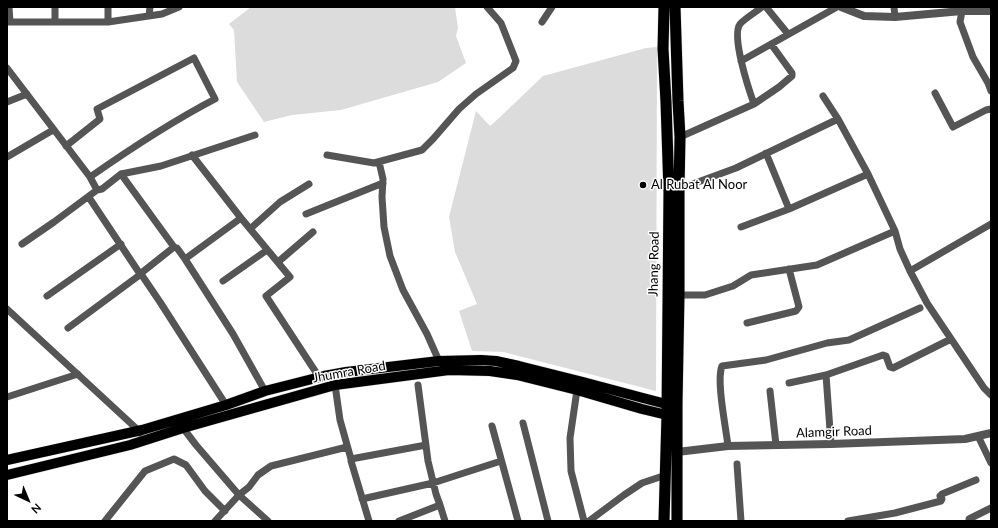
<!DOCTYPE html>
<html>
<head>
<meta charset="utf-8">
<style>
  body { margin:0 }
  #map { position:relative; width:998px; height:528px; overflow:hidden; background:#fff; font-family:Lato,sans-serif }
  canvas { display:block }
  .frame { position:absolute; inset:0; border:8px solid #000; pointer-events:none }
  .north { position:absolute; left:8px; top:480px; width:40px; height:40px; -webkit-text-stroke:3px #fff; paint-order:stroke; rotate:136deg; font-size:11px; font-weight:700; line-height:16px; text-align:center; color:#000 }
  .north::after { content:''; display:block; margin:auto; width:14px; height:18px; background:#000; clip-path:polygon(50% 0,100% 100%,50% 72%,0 100%) }
</style>
</head>
<body>
<div id="map">
<canvas width="998" height="528"></canvas>
<div class="frame"></div>
<div class="north">N</div>
</div>
<script>
const c = document.querySelector('canvas').getContext('2d');
c.lineJoin = 'round';
function paint(path, color) { c.fillStyle = color; c.fill(path, 'evenodd'); }
function trace(path, color, width, dash) { c.strokeStyle = color; c.lineWidth = width; c.lineCap = dash ? 'butt' : 'round'; c.setLineDash(dash || []); c.stroke(path); }
function label(font, color, halo, rows, align = 'center') {
  c.font = font + ' Lato,sans-serif'; c.lineWidth = 3; c.setLineDash([]); c.textBaseline = 'middle'; c.strokeStyle = halo; c.fillStyle = color; for (const [text, x, y, turn = 0] of rows) {
    c.save(); c.translate(x, y); c.rotate((+turn || 0) * Math.PI / 180); c.textAlign = isNaN(turn) ? turn : align; if (halo) c.strokeText(text, 0, 0); c.fillText(text, 0, 0); c.restore();
  }
}
const green = new Path2D(`
  M 251,7 L 455,7 L 458,28 L 456,36 L 466,63 L 438,82 L 341,110 L 292,115 L 264,122 L 237,82 L 234,30 L 229,24 Z
  M 657,47 L 656,391 L 503,352 L 472,351 L 459,311 L 477,304 L 455,252 L 449,217 L 476,111 L 490,126 L 498,119 L 543,76 L 646,48 Z`);
const minor = new Path2D(`
  M 9,7 L 10,22
  M 55,7 L 55,22
  M 108,7 L 108,22
  M 766,7 L 788,34
  M 894,7 L 895,17
  M 962,11 L 960,22 L 973,57 L 988,83 L 991,91
  M 149,16 L 150,7
  M 7,22 L 108,22 L 162,14 L 179,7
  M 542,22 L 552,7
  M 741,61 L 837,7
  M 7,68 L 90,177 L 97,190
  M 935,93 L 953,127 L 986,110 L 991,109
  M 823,96 L 838,119 L 868,174 L 895,231 L 900,249 L 910,271 L 927,303 L 984,388 L 991,395
  M 7,102 L 27,94
  M 754,104 C 749,90 731,36 740,24 C 743,20 757,11 762,7
  M 680,137 L 754,104 L 779,87 L 792,76 L 792,73 L 771,44
  M 66,146 L 100,119 L 97,109 L 194,58 L 215,99 C 171,122 130,149 90,177
  M 766,153 L 789,209
  M 192,155 L 241,218 L 290,277 L 266,296 L 319,377
  M 327,155 L 374,163 L 422,150 L 433,139 L 459,109 L 476,94 L 513,68 L 516,61 L 501,23 L 487,7
  M 7,157 L 53,130
  M 379,162 L 383,179 L 382,197 L 384,227 L 390,256 L 403,290 L 427,334 L 439,361
  M 121,174 L 174,247 L 177,248 L 185,259 L 233,334 L 265,391
  M 679,189 L 736,168 L 838,119
  M 87,198 L 90,199 L 140,274 L 141,274 L 160,302 L 226,405
  M 306,214 L 383,183
  M 741,227 L 789,209 L 868,174
  M 250,229 L 280,202 L 309,184
  M 22,244 L 54,222 L 97,190 L 102,189 L 121,174 L 161,166 L 255,135
  M 185,259 L 241,218
  M 278,262 L 313,232
  M 910,271 L 991,224
  M 140,274 L 174,247
  M 223,281 L 267,250
  M 679,295 L 705,295 L 733,286 L 751,275 L 817,265 L 895,231
  M 47,296 L 121,244
  M 7,309 L 138,430 L 139,433
  M 747,323 L 796,311 L 799,307 L 789,269
  M 68,328 L 141,274
  M 826,375 L 831,444
  M 789,383 L 826,375 L 883,355 L 886,356 L 890,367 L 893,368 L 951,339
  M 335,385 L 340,420 L 351,459 L 351,461 L 369,521
  M 418,385 L 428,461 L 436,494 L 440,505 L 445,521
  M 577,390 L 570,438 L 571,471 L 584,521
  M 770,391 L 776,445
  M 7,397 L 78,374
  M 523,423 L 548,521
  M 492,426 L 518,521
  M 183,428 L 196,445 L 239,495 L 268,521
  M 978,436 L 991,463
  M 728,446 C 726,428 716,380 722,366 L 766,360 L 827,343 L 849,340 L 920,308
  M 351,459 L 426,445
  M 737,464 L 741,521
  M 362,499 L 433,483 L 501,461
  M 105,521 L 145,471 L 174,459 L 186,465 L 205,491 L 225,511
  M 215,521 L 239,495 L 249,487 L 258,475 L 271,466 L 347,447
  M 399,521 L 440,505
  M 589,521 L 624,495 L 642,483 L 666,475
  M 848,521 L 895,513 L 941,501 L 942,499 L 940,496 L 942,494 L 976,480
  M 969,521 L 969,519 L 991,508`);
const tertiary = new Path2D(`
  M 841,7 L 864,16 L 895,17 L 962,11 L 991,11
  M 677,452 L 728,446 L 831,444 L 965,439 L 991,433`);
const primary = new Path2D(`
  M 7,460 L 142,430 L 226,405 L 265,391 L 324,376 L 346,372 L 439,361 L 481,360 L 496,361 L 519,366 L 583,382 L 643,398 L 666,404 L 675,404
  M 7,475 L 130,445 L 183,428 L 335,385 L 449,370 L 490,371 L 517,375 L 577,390 L 642,409 L 667,415 L 675,416`);
const trunk = new Path2D(`
  M 664,7 L 663,49 L 666,102 L 669,192 L 667,415 L 664,521
  M 675,7 L 678,101 L 680,137 L 679,189 L 679,295 L 677,404 L 677,521`);
const markers = [
  [643,185,4,"#000"]
];
const poiNames = [
  ["Al Rubat Al Noor",651,185]
];
const streetNames = [
  ["Jhang Road",654,264,-89],
  ["Jhumra Road",349,372,-10],
  ["Alamgir Road",834,432,-2]
];
paint(green, '#dcdcdc');
trace(primary, '#dbdbdb', 11);
trace(trunk, '#dbdbdb', 12);
trace(minor, '#555', 7);
trace(tertiary, '#555', 8);
trace(primary, '#000', 10);
trace(trunk, '#000', 11);
for (const [x, y, r, color] of markers) { const dot = new Path2D(); dot.arc(x, y, r, 0, 2 * Math.PI); c.fillStyle = color; c.fill(dot); trace(dot, '#fff', 1.5); }
label('13px', '#000', '#fff', poiNames, 'left');
label('13px', '#000', '#fff', streetNames);
</script>
</body>
</html>
